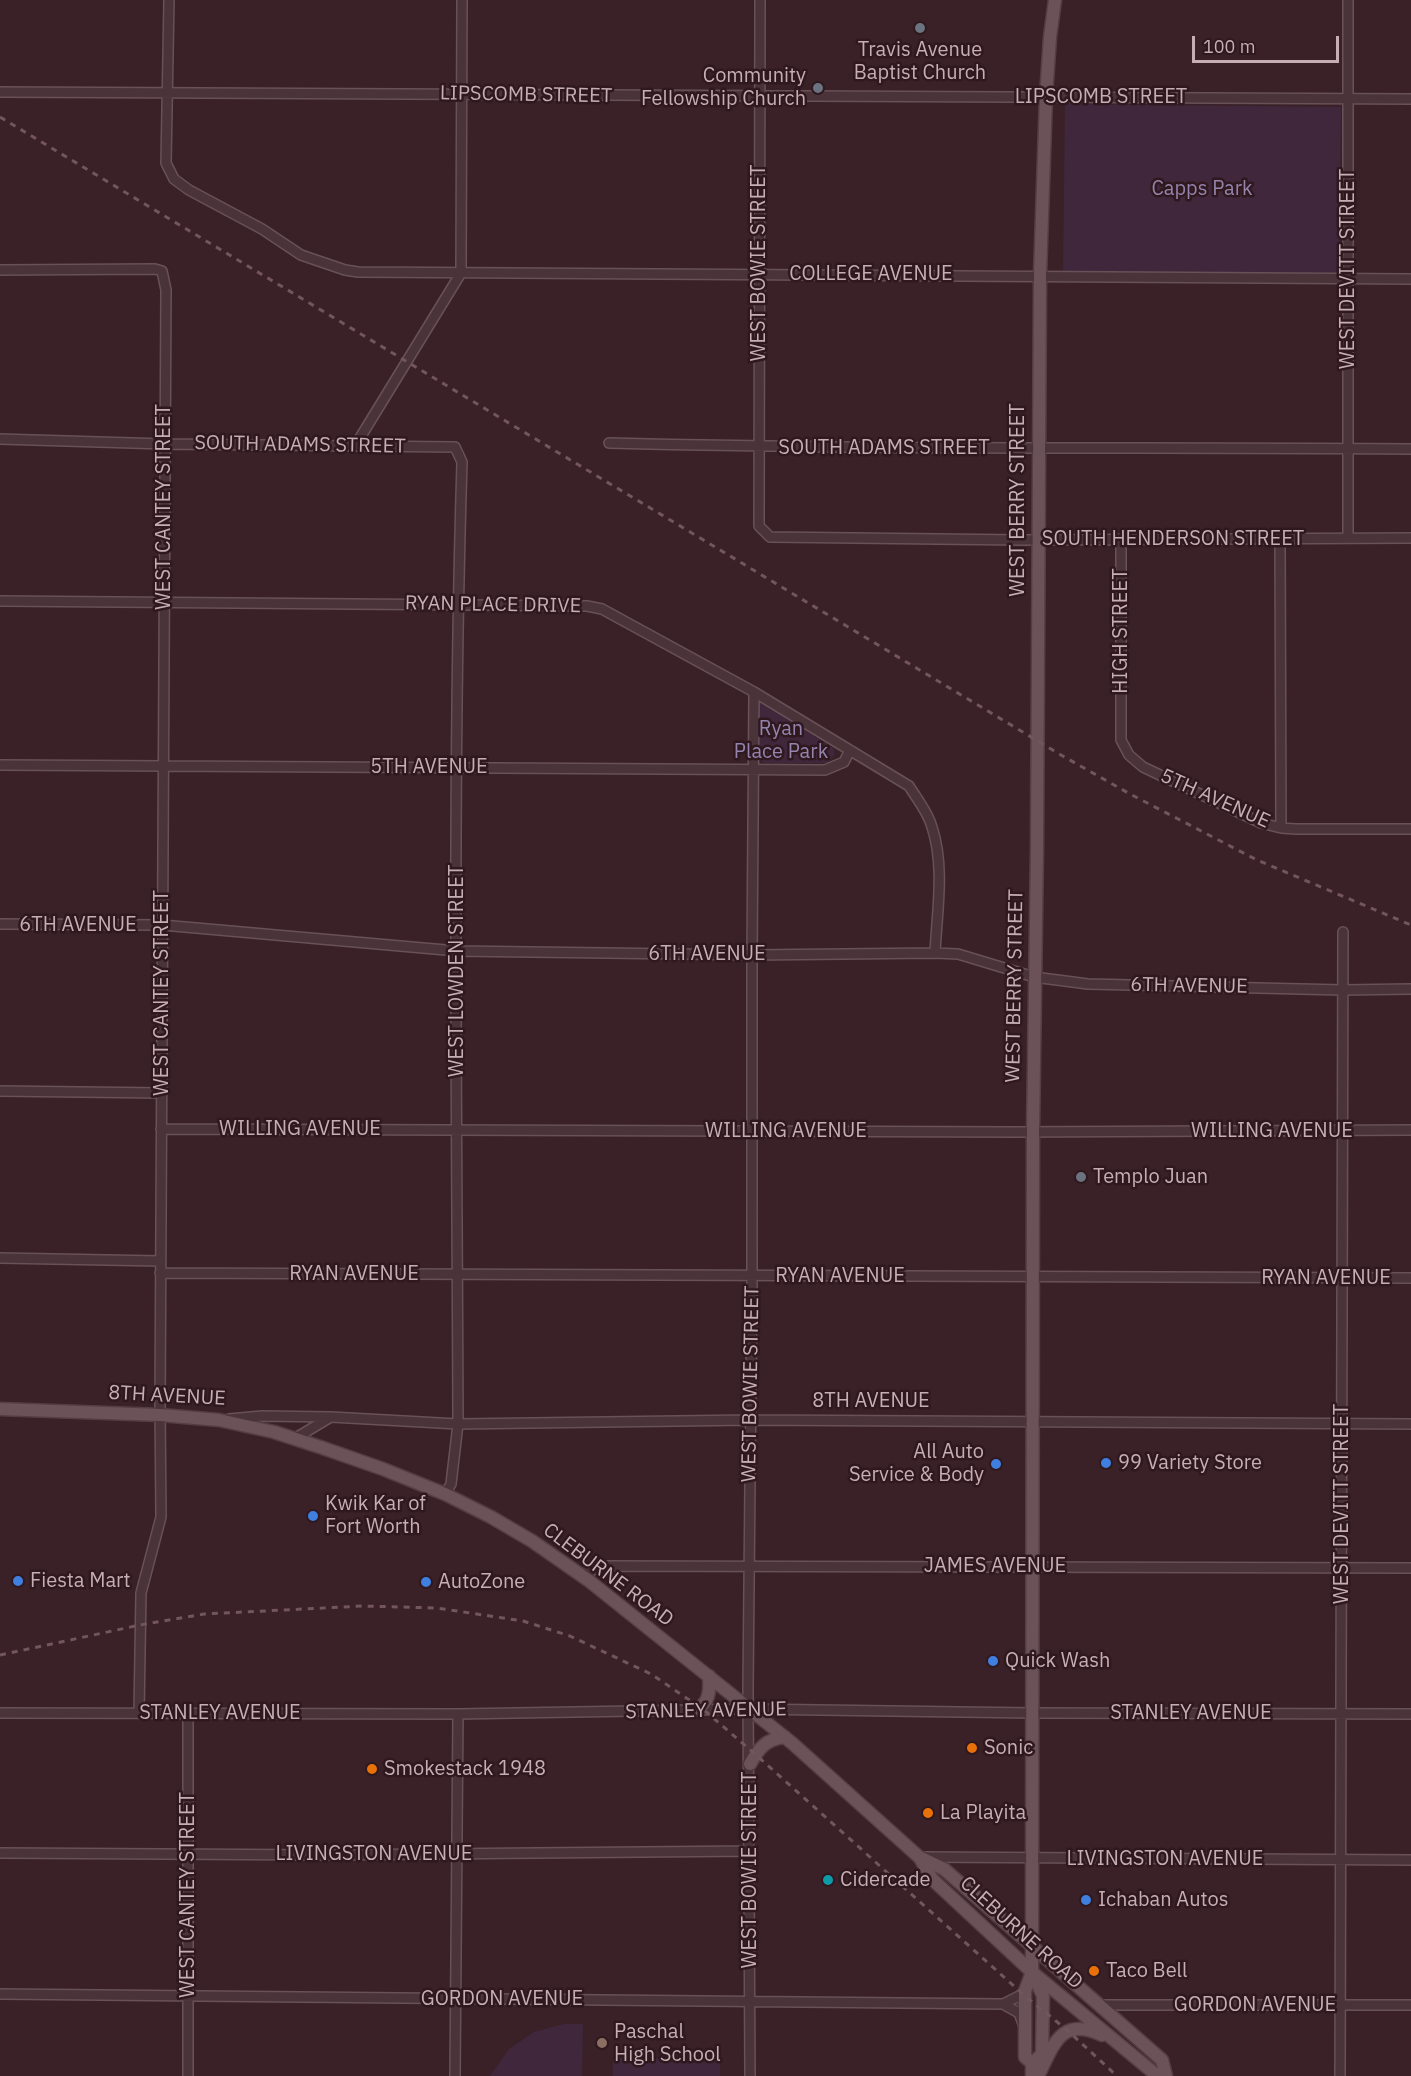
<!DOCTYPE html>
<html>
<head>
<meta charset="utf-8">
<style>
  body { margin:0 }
  #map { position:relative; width:1411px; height:2076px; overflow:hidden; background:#3a2027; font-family:"IBM Plex Sans",sans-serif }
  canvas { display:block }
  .scale { position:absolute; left:1192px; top:36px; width:147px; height:27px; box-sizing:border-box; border:3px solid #c7aeb4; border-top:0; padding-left:8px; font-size:18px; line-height:21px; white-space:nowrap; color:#c7aeb4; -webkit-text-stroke:4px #2f191f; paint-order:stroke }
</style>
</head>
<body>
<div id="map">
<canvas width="1411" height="2076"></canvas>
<div class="scale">100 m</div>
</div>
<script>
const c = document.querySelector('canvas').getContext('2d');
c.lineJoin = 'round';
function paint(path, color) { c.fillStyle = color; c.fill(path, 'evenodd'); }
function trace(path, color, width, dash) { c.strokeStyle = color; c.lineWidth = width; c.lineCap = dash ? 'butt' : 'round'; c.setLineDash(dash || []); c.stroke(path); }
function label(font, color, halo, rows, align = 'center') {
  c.font = font + ' "IBM Plex Sans",sans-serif'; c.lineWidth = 5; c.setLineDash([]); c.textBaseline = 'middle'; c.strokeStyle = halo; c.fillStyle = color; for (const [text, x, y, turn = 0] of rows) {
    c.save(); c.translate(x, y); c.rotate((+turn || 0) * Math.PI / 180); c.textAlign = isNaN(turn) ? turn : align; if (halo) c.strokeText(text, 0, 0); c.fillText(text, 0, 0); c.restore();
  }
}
const green = new Path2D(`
  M 1065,104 L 1341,107 L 1339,274 L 1063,271 Z
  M 759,702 L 833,748 L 835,754 L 828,763 L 765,763 L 760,761 L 758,757 Z
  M 564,2024 L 583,2024 L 582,2076 L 490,2076 L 509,2049 L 534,2032 Z
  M 613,2058 L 720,2059 L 720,2076 L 613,2076 Z`);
const minor = new Path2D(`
  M 169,0 L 166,163 L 174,179 L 189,190 L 262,229 L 301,255 L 345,270 L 358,272 L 1411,279
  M 760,0 L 759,526 L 770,537 L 1021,540 L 1411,538
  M 0,92 L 1411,99
  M 0,270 L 155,269 L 162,271 L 166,290 L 160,1405 L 161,1517 L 141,1593 L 139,1713
  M 0,439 L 165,444 L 455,447 L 462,462 C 452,782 457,1103 458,1424 L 451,1484 L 445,1494
  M 609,443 C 876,450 1144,447 1411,449
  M 355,446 L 461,273 L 462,0
  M 1280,538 L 1281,828
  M 1348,538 L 1348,0
  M 1121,539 L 1121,740 L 1129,755 L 1143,767 L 1261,823 L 1281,828 L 1296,829 L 1411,829
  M 0,601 L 587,606 L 602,609 L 754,692 L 909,786 C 917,799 928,812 932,827 C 945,867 937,911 935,953
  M 0,765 L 825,770 L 844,762 L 850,750
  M 0,924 L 162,925 L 457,951 L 752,955 L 935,953 L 958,954 L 1034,977 L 1088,984 L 1343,990 L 1411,989
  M 0,1091 L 161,1093
  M 161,1129 L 1016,1132 L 1411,1130
  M 0,1258 L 160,1261
  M 160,1273 L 1411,1278
  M 229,1419 L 262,1416 L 331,1417 L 458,1424 L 751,1420 L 1411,1424
  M 294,1439 L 329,1418
  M 581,1575 L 603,1566 L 1411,1568
  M 0,1713 L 458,1714 L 749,1709 L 1032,1713 L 1411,1714
  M 188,1713 L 188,2076
  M 0,1853 L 327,1855 L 749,1851
  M 922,1857 L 1411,1860
  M 0,1994 L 1003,2004 L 1019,1996 L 1025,1991
  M 1003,2004 L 1019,2013 L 1023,2024
  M 1099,2005 L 1411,2005
  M 455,2076 L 458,1714
  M 750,2076 L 748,1689 L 752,1275 L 752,955 L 754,692
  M 1340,2076 L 1343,932`);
const major = new Path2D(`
  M 0,1409 L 160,1415 L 219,1420 L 274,1432 L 323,1448 L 383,1469 L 445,1494 L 491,1517 L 532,1541 L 588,1580 L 792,1743 L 919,1857 L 944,1869 L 1162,2060 L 1166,2076
  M 694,1710 C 710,1705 710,1690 709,1676
  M 750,1764 C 759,1748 766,1739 785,1737
  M 920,1858 L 932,1879 L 1032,1972 L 1154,2073 L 1160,2076
  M 1034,1976 L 1043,1996 L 1042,2054 L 1037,2059
  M 1032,2076 L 1032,2063 L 1025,2057 L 1025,1991 L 1032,1972 L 1033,1132 L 1037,848 L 1040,275 L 1046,96 L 1050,37 L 1055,0
  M 1038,2076 C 1054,2044 1061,2016 1102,2035`);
const rail = new Path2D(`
  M 0,117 L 1061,755 L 1130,794 L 1257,860 L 1411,925
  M 0,1655 L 140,1625 L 204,1614 L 363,1606 L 437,1608 L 523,1621 L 570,1636 L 651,1674 L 704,1710 L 755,1754 L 1025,1996 L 1067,2030 L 1117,2076`);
const markers = [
  [920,28,6,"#6b7280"],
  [818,88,6,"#6b7280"],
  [1081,1177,6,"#6b7280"],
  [1106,1463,6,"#3f7fe0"],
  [996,1464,6,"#3f7fe0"],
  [313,1516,6,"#3f7fe0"],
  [18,1581,6,"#3f7fe0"],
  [426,1582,6,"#3f7fe0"],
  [993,1661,6,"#3f7fe0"],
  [972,1748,6,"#e8710a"],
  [372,1769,6,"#e8710a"],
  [928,1813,6,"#e8710a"],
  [828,1880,6,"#0f9aa8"],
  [1086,1900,6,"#3f7fe0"],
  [1094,1971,6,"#e8710a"],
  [602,2043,6,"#8d6e63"]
];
const poiNames = [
  ["Travis Avenue",920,50,"center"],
  ["Baptist Church",920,73,"center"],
  ["Community",806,76,"right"],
  ["Fellowship Church",806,99,"right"],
  ["Templo Juan",1093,1177],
  ["All Auto",984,1452,"right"],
  ["Service & Body",984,1475,"right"],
  ["99 Variety Store",1118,1463],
  ["Kwik Kar of",325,1504],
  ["Fort Worth",325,1527],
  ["Fiesta Mart",30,1581],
  ["AutoZone",438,1582],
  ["Quick Wash",1005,1661],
  ["Sonic",984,1748],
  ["Smokestack 1948",384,1769],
  ["La Playita",940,1813],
  ["Cidercade",840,1880],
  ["Ichaban Autos",1098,1900],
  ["Taco Bell",1106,1971],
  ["Paschal",614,2032],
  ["High School",614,2055]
];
const streetNames = [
  ["LIPSCOMB STREET",526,95,1],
  ["LIPSCOMB STREET",1101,97],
  ["WEST BOWIE STREET",759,263,-90],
  ["WEST DEVITT STREET",1348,269,-90],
  ["COLLEGE AVENUE",871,274],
  ["SOUTH ADAMS STREET",300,445,1],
  ["SOUTH ADAMS STREET",884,448],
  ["WEST BERRY STREET",1018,500,-90],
  ["WEST CANTEY STREET",164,507,-90],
  ["SOUTH HENDERSON STREET",1173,539],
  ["RYAN PLACE DRIVE",493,605,1],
  ["HIGH STREET",1121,631,-90],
  ["5TH AVENUE",429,767],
  ["5TH AVENUE",1215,799,24],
  ["6TH AVENUE",78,925],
  ["6TH AVENUE",707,954],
  ["WEST LOWDEN STREET",457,971,-90],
  ["WEST BERRY STREET",1015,986,-89],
  ["6TH AVENUE",1189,986,1],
  ["WEST CANTEY STREET",162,993,-90],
  ["WILLING AVENUE",300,1129],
  ["WILLING AVENUE",786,1131],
  ["WILLING AVENUE",1272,1131],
  ["RYAN AVENUE",354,1274],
  ["RYAN AVENUE",840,1276],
  ["RYAN AVENUE",1326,1278],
  ["WEST BOWIE STREET",751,1384,-89],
  ["8TH AVENUE",167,1396,3],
  ["8TH AVENUE",871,1401],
  ["WEST DEVITT STREET",1342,1504,-90],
  ["JAMES AVENUE",995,1566],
  ["CLEBURNE ROAD",608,1575,37],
  ["STANLEY AVENUE",706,1711,-1],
  ["STANLEY AVENUE",220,1713],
  ["STANLEY AVENUE",1191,1713],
  ["LIVINGSTON AVENUE",374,1854],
  ["LIVINGSTON AVENUE",1165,1859],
  ["WEST BOWIE STREET",750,1870,-90],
  ["WEST CANTEY STREET",188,1895,-90],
  ["CLEBURNE ROAD",1021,1933,42],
  ["GORDON AVENUE",502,1999],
  ["GORDON AVENUE",1255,2005]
];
const parkNames = [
  ["Capps Park",1202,189],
  ["Ryan",781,729],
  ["Place Park",781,752]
];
paint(green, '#40273c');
trace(minor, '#685157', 12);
trace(major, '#543d43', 15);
trace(minor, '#4a343a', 9);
trace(major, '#6b5258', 12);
trace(rail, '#72555d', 3, [6, 6]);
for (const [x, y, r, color] of markers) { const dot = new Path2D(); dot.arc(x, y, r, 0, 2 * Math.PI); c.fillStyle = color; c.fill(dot); trace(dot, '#2f191f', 2); }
label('20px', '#c7aeb4', '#2f191f', poiNames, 'left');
label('20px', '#c7aeb4', '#2f191f', streetNames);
label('20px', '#9483ad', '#2f191f', parkNames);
</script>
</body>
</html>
